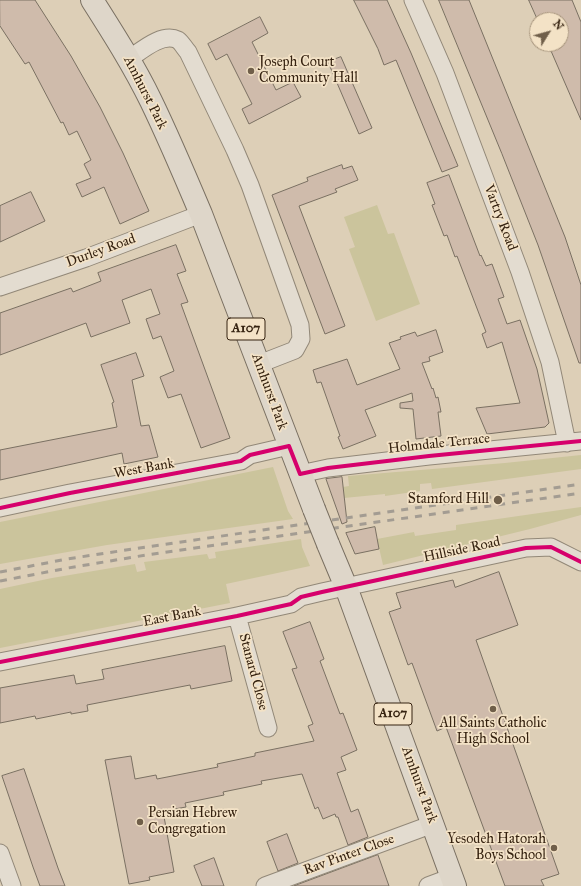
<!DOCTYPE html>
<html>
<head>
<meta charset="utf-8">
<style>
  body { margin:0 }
  #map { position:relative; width:581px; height:886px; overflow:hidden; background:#ddcfb7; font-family:"IM FELL Great Primer",serif }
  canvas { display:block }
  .north { position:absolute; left:529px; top:12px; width:40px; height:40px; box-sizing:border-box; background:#f3e2c6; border:1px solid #a7957d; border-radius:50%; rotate:53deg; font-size:11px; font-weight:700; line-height:16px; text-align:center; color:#352210 }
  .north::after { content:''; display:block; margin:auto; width:14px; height:18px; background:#705f4a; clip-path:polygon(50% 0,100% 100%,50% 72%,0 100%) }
</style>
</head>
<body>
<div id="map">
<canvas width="581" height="886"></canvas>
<div class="north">N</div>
</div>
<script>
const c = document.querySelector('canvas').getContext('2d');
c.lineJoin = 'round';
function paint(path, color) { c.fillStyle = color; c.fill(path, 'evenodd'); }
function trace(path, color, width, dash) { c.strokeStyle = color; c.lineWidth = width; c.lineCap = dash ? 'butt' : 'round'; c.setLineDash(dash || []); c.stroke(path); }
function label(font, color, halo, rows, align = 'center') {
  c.font = font + ' "IM FELL Great Primer",serif'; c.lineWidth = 3.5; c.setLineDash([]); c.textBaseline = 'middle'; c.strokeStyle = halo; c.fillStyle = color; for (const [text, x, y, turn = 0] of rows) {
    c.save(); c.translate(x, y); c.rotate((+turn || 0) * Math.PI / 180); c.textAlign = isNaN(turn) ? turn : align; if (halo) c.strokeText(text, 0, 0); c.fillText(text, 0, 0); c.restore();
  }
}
const green = new Path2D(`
  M 377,205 L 388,234 L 394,233 L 420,304 L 376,321 L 349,249 L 355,247 L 344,217 Z
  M 581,455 L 581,469 L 432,489 L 431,483 L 420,484 L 420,491 L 385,496 L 385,494 L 344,498 L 343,487 L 349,486 L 348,476 L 505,463 Z
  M 273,467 L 288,511 L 293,519 L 107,545 L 0,564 L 0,522 Z
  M 581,507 L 581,515 L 530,529 L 383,565 L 377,539 L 414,532 L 415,536 L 456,530 L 456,525 Z
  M 301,539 L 302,547 L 310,566 L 226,584 L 230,603 L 0,648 L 0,589 L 52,578 L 135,564 L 137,572 L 146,570 L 144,562 L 207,554 L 209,559 L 216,558 L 215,552 Z`);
const building = new Path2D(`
  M 0,0 L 35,0 L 71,56 L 100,107 L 123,153 L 149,211 L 120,224 L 104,187 L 82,197 L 76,184 L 91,178 L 84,164 L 91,160 L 77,131 L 69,135 L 63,122 L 61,123 L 29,62 L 25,64 L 0,26 Z
  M 354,0 L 387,0 L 411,53 L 458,166 L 442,172 L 396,60 L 384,65 L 378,49 Z
  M 439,0 L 469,0 L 565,237 L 581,285 L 581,363 L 579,363 L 538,245 L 502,154 Z
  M 529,0 L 572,0 L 581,22 L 581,120 L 548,44 L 561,44 L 561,20 L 538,20 Z
  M 260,17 L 268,33 L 252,42 L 276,90 L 293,82 L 301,97 L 249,124 L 242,109 L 252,104 L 227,54 L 216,60 L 208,44 Z
  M 341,57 L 372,128 L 359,134 L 328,62 Z
  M 342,165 L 343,169 L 352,166 L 358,180 L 335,189 L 337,192 L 299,206 L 345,326 L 325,334 L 272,195 L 308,181 L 307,178 Z
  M 449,175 L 480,256 L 481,255 L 486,266 L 492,264 L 504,297 L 498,299 L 507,324 L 520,320 L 537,369 L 549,423 L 545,427 L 487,434 L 476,408 L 520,403 L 502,342 L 487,348 L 482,334 L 486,332 L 457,256 L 455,257 L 447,235 L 444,236 L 432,205 L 435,204 L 427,183 Z
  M 31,192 L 45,221 L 0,242 L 0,206 Z
  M 176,245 L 186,271 L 177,274 L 188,302 L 181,304 L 230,438 L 201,448 L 181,394 L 168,398 L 160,377 L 174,371 L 161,336 L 153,339 L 146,319 L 160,314 L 151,289 L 122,300 L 130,323 L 91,337 L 86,323 L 0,355 L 0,313 L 71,288 L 73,292 L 101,281 L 98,273 Z
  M 436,330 L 443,352 L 429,357 L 430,361 L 422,363 L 432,389 L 433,388 L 436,398 L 438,397 L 441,412 L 438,412 L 441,436 L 416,439 L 413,409 L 400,408 L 400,403 L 413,401 L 412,393 L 365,410 L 376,436 L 343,449 L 338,437 L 340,436 L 321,382 L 317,383 L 313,370 L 347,359 L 357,385 L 400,369 L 389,343 L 401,339 L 400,337 L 415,332 L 417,336 Z
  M 136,353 L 144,376 L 132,380 L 141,426 L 149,425 L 158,457 L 124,464 L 122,453 L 0,480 L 0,450 L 117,427 L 112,403 L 114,402 L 101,365 Z
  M 342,477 L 347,522 L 342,524 L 326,479 Z
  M 375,527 L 379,549 L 355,554 L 346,533 Z
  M 499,572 L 518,625 L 476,640 L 559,874 L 541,880 L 544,886 L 505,886 L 446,727 L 437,731 L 412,663 L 408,665 L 389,612 L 401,608 L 396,593 L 453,580 L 455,587 Z
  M 310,622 L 324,659 L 320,661 L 340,714 L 343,713 L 357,750 L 341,757 L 346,770 L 337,773 L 351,812 L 358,809 L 368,837 L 348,845 L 338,817 L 336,817 L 335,814 L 323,819 L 318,807 L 315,809 L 302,774 L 261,781 L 262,784 L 223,792 L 224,795 L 185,803 L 186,807 L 163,811 L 174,872 L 149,877 L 150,880 L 129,884 L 105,760 L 131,756 L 135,779 L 156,775 L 157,779 L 218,767 L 217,764 L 255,756 L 255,753 L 314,741 L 308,726 L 313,724 L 292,669 L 297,668 L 283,632 Z
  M 225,646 L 232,681 L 191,689 L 190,685 L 87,705 L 88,711 L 71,714 L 71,712 L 36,719 L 35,716 L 0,723 L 0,688 L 74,675 L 76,684 L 104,679 L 102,670 Z
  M 24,769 L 58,868 L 65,886 L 40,886 L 33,867 L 2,776 Z
  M 287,834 L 298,863 L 278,871 L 267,842 Z
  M 378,855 L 389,886 L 294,886 Z
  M 214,858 L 224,886 L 202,886 L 194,866 Z`);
const minor = new Path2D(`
  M 413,0 L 445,73 L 520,272 L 550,362 L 567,443
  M 129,59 C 141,51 162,32 178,40 C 182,43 185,49 188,52 L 235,150 L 250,185 L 300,325 L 301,339 L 295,350 L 259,364
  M 0,287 L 86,258 L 201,214
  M 300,474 L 328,468 L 429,456 L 581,441
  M 0,508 L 70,493 L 241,461 L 250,455 L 289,446
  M 237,616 L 268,728
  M 0,662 L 237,616 L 291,604 L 301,597 L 322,592 L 526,548 L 551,547 L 581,562
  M 0,853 L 12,886
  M 265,886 L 433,824
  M 428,886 L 452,877`);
const major = new Path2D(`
  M 92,0 C 113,33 134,66 151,101 C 169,138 185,176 201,214 L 314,509
  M 328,544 L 346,587 L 455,886`);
const rail = new Path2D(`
  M 0,572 L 67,559 L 146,547 L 581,484
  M 0,581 L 68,568 L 146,555 L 581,493`);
const majorBridge = new Path2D(`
  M 314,509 L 328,544`);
const cycleway = new Path2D(`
  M 0,508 L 70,493 L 241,461 L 250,455 L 289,446 L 300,474 L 328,468 L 429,456 L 581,441
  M 0,662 L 237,616 L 291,604 L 301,597 L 322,592 L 526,548 L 551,547 L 581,562`);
const markers = [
  [251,71,4,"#705f4a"],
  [498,500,5,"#705f4a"],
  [493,709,4,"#705f4a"],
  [140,822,4,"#705f4a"],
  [554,848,4,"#705f4a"]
];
const shields = [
  [246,329,38],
  [393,714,38]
];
const shieldNames = [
  ["A107",246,329],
  ["A107",393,714]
];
const poiNames = [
  ["Joseph Court",259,63],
  ["Community Hall",259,79],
  ["Stamford Hill",489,500,"right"],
  ["All Saints Catholic",493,724,"center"],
  ["High School",493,740,"center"],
  ["Persian Hebrew",148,814],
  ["Congregation",148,830],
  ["Yesodeh Hatorah",546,840,"right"],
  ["Boys School",546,856,"right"]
];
const streetNames = [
  ["Amhurst Park",145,93,63],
  ["Vartry Road",500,218,69],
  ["Durley Road",101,251,-20],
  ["Amhurst Park",269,392,70],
  ["Holmdale Terrace",439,444,-6],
  ["West Bank",144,469,-10],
  ["Hillside Road",462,550,-12],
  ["East Bank",172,617,-11],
  ["Stanard Close",253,672,75],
  ["Amhurst Park",419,785,70],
  ["Rav Pinter Close",349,855,-20]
];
paint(green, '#cbc49c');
paint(building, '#cfbbab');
trace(building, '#7a7062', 1);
trace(minor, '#928878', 19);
trace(major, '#7a7062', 24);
trace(minor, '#e3dcd0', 17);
trace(major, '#ded6c9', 22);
trace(rail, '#a39c92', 3, [7, 7]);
trace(majorBridge, '#7a7062', 24, []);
trace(majorBridge, '#ded6c9', 22);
trace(cycleway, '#d6006c', 4);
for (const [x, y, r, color] of markers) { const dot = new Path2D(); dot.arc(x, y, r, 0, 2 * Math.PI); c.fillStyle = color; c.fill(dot); trace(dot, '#f3e2c6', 1.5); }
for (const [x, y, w] of shields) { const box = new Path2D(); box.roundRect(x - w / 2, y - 11, w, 22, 3); c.fillStyle = '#f3e2c6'; c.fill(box); trace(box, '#352210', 1); }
label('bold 13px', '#352210', null, shieldNames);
label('14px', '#352210', '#f3e2c6', poiNames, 'left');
label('14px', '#352210', '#f3e2c6', streetNames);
</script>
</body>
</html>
